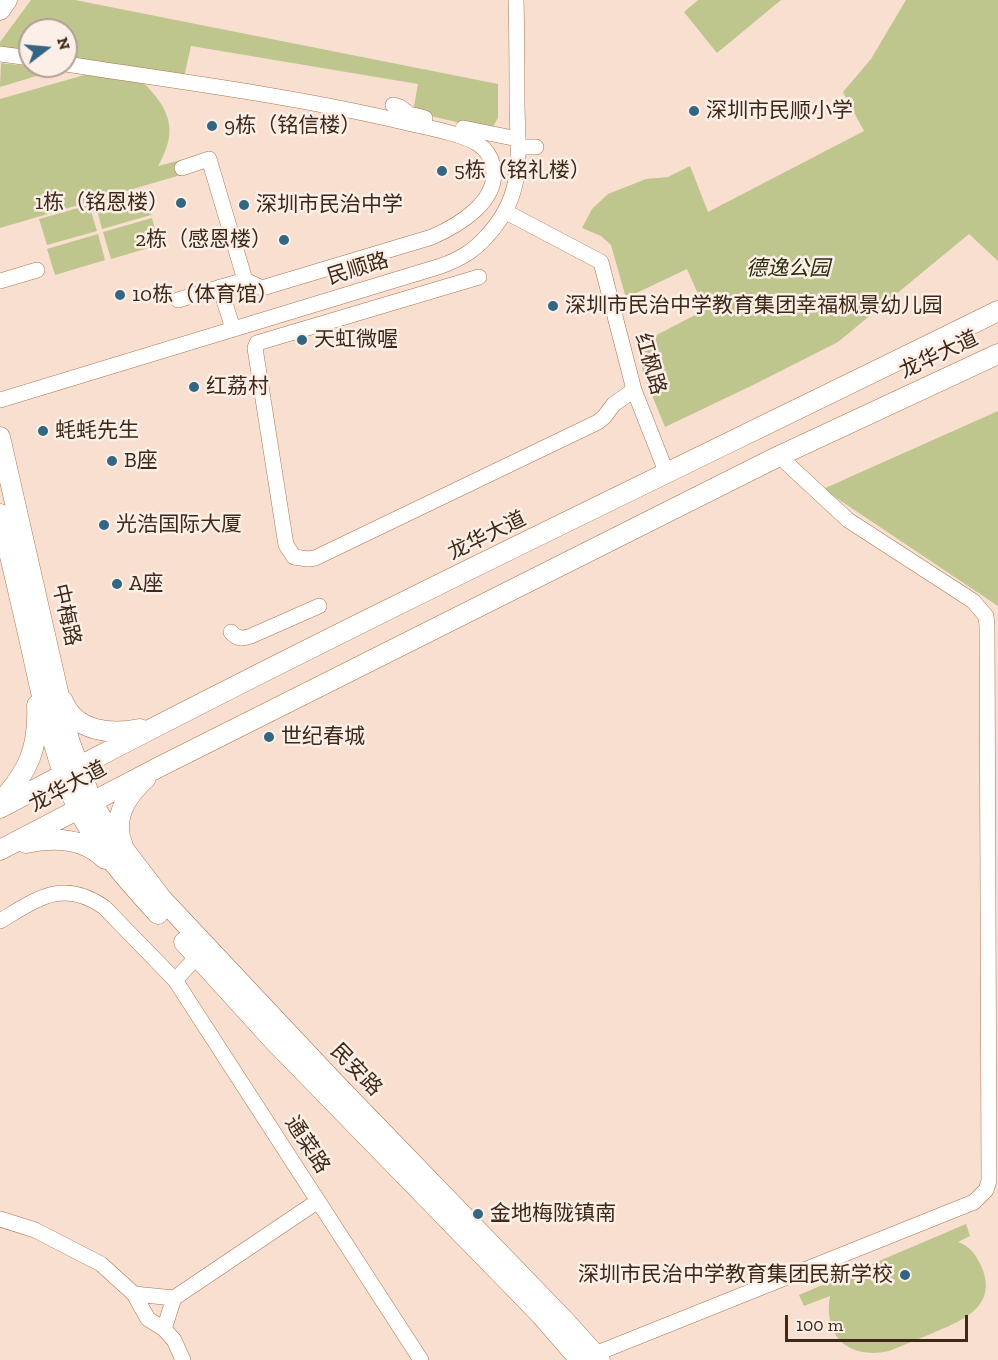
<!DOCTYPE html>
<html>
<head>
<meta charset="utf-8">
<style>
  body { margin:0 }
  #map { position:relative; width:998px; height:1360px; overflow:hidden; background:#f8dfcf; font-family:"Zilla Slab",serif }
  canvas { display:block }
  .north { position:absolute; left:18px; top:18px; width:60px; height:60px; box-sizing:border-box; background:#fcefe7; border:2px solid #b09f94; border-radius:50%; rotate:74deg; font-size:16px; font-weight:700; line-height:24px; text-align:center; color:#3e2818 }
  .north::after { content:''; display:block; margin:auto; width:21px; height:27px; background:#326682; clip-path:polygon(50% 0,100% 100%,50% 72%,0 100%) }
  .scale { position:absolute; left:785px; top:1315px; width:183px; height:27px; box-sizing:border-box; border:3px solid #3e2818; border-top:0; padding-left:8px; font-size:18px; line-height:21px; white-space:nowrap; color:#3e2818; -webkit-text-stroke:4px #fcefe7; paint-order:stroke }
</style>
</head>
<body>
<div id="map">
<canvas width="998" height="1360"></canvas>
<div class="north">N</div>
<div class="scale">100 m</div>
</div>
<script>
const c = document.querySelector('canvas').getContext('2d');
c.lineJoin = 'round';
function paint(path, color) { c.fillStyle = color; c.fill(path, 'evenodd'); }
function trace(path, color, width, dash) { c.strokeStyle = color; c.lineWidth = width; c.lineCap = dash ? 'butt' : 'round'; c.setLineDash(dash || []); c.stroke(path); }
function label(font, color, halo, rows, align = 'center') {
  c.font = font + ' "Zilla Slab","Noto Sans SC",serif'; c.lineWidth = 5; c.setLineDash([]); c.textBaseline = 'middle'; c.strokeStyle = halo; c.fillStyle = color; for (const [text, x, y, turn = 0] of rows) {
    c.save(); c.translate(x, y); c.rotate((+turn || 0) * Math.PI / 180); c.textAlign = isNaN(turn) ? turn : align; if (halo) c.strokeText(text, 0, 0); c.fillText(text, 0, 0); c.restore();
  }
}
const green = new Path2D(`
  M 31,0 L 75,0 L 498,84 L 498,118 L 492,128 L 487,129 L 413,112 L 418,84 L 191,46 L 184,77 L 66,58 L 66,30 L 30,30 L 30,53 L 0,48 L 0,42 Z
  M 698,0 L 781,0 L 717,53 L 684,12 Z
  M 906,0 L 998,0 L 998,261 L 969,234 L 838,342 L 751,386 L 665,427 L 644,376 L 637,345 L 705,310 L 687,269 L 626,298 L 611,245 L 601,236 L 582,228 L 592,209 L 608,194 L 646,179 L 668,177 L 690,166 L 708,212 L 864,131 L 843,92 L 871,59 Z
  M 1,63 L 54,69 L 53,71 L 0,87 Z
  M 95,72 C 108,74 125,73 136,79 C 145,82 151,91 157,98 C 175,122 172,141 158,166 L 181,160 L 184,174 L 0,228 L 0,99 Z
  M 143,189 L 151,215 L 102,229 L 95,202 Z
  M 89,205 L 97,231 L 47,245 L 39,219 Z
  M 152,218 L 159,245 L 111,259 L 103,232 Z
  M 98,234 L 105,260 L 55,275 L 47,249 Z
  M 998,411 L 998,606 L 823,489 Z
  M 966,1224 L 970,1236 L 958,1242 C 970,1246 977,1256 982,1268 C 998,1307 961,1321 933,1333 C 918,1339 904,1345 889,1351 C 848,1360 823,1336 830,1296 L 804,1306 L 799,1295 Z`);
const minor = new Path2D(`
  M 0,54 L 30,58
  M 66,64 C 176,81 287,95 395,120 C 418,126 459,132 478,144 C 486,149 491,157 493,166 C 500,201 459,225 432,237 L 262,288 L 245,280 L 178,300
  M 393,105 L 400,107 L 409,114 L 425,118
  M 463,128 L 518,139
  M 518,147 L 536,147
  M 182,168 L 209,159 L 245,280
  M 506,212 L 601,262 L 634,390 L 667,474
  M 479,277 L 257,343 L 255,348 L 286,545 L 294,557 L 308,559 L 315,558 L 598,422 L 604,417 L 614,404 L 634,390
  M 0,281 L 37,270
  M 220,287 L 233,329
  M 0,400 L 441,266 C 460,259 474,251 487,236 C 525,195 518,158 517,106 C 517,71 517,35 516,0
  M 231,632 C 237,639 242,639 251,636 L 319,606
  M 0,921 C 37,899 63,878 104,907 L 175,980
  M 197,957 L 175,980 L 421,1360
  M 0,1219 L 35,1230 L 101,1264 L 134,1294 L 148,1319 L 164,1329 L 174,1340 L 183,1360
  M 134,1294 L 174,1298
  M 164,1329 L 174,1298 L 318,1201
  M 595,1354 L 974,1202 L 986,1190 L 989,1181 L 987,626 L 986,616 L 973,601 L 848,520 L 779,456`);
const major = new Path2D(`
  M 0,10 L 7,0
  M 0,437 L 69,740 L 92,802 L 107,827 L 162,899 L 333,1081 L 565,1321 L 600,1360
  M 0,514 C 12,564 24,615 35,665 C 46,714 56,763 78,809 C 99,849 128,881 158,914
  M 63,701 C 75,732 112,735 140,729
  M 0,802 C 29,772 39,746 37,705
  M 0,808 C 328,634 665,475 998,311
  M 26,843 C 54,837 84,838 105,859
  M 123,846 C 111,819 126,796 146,778
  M 0,850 L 161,766 L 779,456 L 998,354
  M 184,942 L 273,1040 L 541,1315 L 580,1360`);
const markers = [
  [694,111,6,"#326682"],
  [212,126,6,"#326682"],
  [442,171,6,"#326682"],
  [181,203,6,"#326682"],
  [244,205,6,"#326682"],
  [284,240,6,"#326682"],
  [120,295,6,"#326682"],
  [553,306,6,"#326682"],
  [302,340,6,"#326682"],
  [194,387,6,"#326682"],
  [43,431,6,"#326682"],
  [112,461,6,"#326682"],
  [104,525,6,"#326682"],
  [117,584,6,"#326682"],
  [269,737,6,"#326682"],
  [478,1214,6,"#326682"],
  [905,1275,6,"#326682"]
];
const poiNames = [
  ["深圳市民顺小学",706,111],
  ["9栋（铭信楼）",224,126],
  ["5栋（铭礼楼）",454,171],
  ["1栋（铭恩楼）",169,203,"right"],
  ["深圳市民治中学",256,205],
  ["2栋（感恩楼）",272,240,"right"],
  ["10栋（体育馆）",132,295],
  ["深圳市民治中学教育集团幸福枫景幼儿园",565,306],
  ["天虹微喔",314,340],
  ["红荔村",206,387],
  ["蚝蚝先生",55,431],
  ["B座",124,461],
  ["光浩国际大厦",116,525],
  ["A座",129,584],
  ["世纪春城",281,737],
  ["金地梅陇镇南",490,1214],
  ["深圳市民治中学教育集团民新学校",893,1275,"right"]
];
const streetNames = [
  ["民顺路",358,269,-17],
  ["龙华大道",939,355,-25],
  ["红枫路",650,364,74],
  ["龙华大道",487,536,-26],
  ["中梅路",66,615,77],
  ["龙华大道",68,787,-28],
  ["民安路",356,1070,46],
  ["通菜路",307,1145,57]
];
const parkNames = [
  ["德逸公园",788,269]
];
paint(green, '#bec68e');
trace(minor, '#ab754f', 16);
trace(major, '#ab754f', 21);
trace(minor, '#fff', 15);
trace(major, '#fff', 20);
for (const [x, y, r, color] of markers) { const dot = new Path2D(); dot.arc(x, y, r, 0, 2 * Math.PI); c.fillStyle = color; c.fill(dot); trace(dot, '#fcefe7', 2); }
label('21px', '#3e2818', '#fcefe7', poiNames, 'left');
label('21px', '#3e2818', '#fcefe7', streetNames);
label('italic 21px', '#2a2d0d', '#fcefe7', parkNames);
</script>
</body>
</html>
